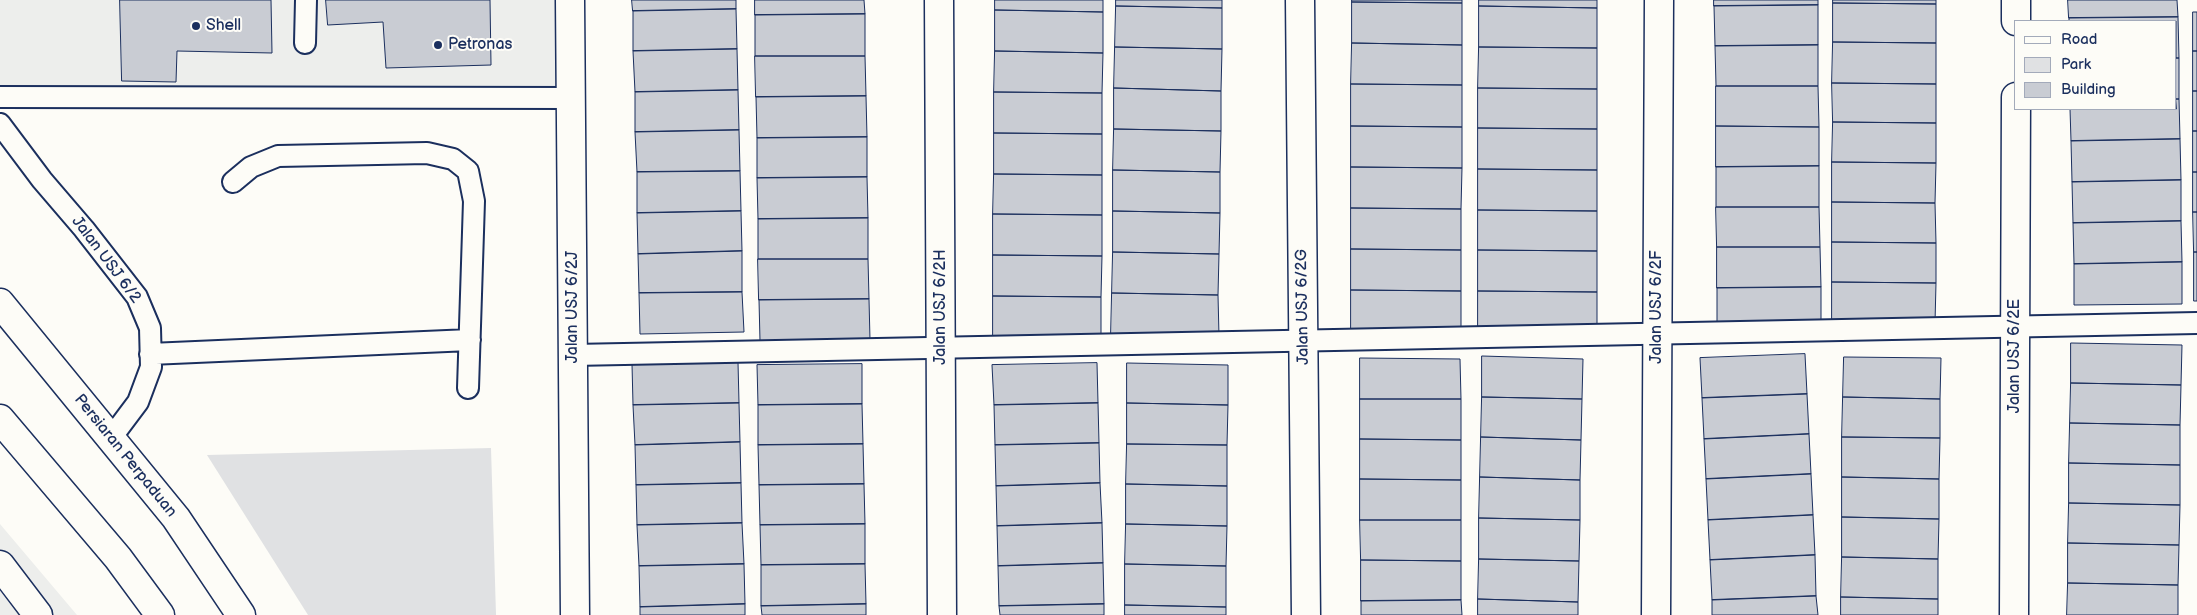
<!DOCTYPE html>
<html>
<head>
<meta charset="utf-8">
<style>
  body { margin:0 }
  #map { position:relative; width:2197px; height:615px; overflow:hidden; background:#fdfcf7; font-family:"Balsamiq Sans",sans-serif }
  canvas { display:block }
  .legend { position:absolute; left:2014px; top:20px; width:162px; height:90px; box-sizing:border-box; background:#fdfcf7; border:1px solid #a3aaba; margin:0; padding:6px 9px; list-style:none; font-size:15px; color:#1b2f5e }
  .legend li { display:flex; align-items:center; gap:10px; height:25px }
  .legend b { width:25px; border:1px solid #a3aaba }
</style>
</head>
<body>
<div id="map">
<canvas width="2197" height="615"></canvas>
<ul class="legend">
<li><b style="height:6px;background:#fdfcf7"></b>Road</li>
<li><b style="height:14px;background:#e0e1e3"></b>Park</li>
<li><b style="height:14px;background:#c9ccd3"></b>Building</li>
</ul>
</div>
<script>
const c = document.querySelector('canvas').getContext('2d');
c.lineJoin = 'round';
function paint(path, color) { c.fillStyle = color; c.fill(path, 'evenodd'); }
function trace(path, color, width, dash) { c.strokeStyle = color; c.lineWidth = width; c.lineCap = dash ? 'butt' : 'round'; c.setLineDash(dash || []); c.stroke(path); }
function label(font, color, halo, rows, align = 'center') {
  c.font = font + ' "Balsamiq Sans",sans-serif'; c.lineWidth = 4; c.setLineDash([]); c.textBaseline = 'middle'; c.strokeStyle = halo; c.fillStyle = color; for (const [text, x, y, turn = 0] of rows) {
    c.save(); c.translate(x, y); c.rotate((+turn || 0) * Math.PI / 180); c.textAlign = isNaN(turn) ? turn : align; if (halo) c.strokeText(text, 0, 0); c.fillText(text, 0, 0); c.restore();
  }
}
const built = new Path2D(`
  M 0,0 L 555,0 L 557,87 L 0,90 Z
  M 0,524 L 77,615 L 0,615 Z`);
const green = new Path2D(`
  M 491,448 L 496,615 L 308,615 L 207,455 Z`);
const building = new Path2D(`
  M 120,0 L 271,0 L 272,53 L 177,51 L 176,82 L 122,81 Z
  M 326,0 L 490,0 L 491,65 L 386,68 L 383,22 L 328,25 Z
  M 632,0 L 736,0 L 736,9 L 633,11 Z
  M 755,0 L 864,0 L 865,14 L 755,15 Z
  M 995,0 L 1103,0 L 1103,12 L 995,10 Z
  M 1116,0 L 1222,0 L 1222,8 L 1116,6 Z
  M 1352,0 L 1462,0 L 1462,3 L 1352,2 Z
  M 1479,0 L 1597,0 L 1597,8 L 1479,6 Z
  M 1714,0 L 1818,0 L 1818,5 L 1714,6 Z
  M 1833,0 L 1936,0 L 1936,4 L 1833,3 Z
  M 2068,0 L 2177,0 L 2178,17 L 2069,18 Z
  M 1352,2 L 1462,3 L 1462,45 L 1352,43 Z
  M 1833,3 L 1936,4 L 1936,43 L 1833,42 Z
  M 1818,5 L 1818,45 L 1715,46 L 1714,6 Z
  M 1116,6 L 1222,8 L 1222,49 L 1115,47 Z
  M 1479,6 L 1597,8 L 1597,48 L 1479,47 Z
  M 736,9 L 737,49 L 633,51 L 633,11 Z
  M 995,10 L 1103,12 L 1103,53 L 995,51 Z
  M 2193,12 L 2197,12 L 2197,51 L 2193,51 Z
  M 865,14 L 865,56 L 755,56 L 755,15 Z
  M 2178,17 L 2179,58 L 2176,58 L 2176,21 L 2069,21 L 2069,18 Z
  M 1833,42 L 1936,43 L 1936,84 L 1832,83 Z
  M 1352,43 L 1462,45 L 1462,85 L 1351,84 Z
  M 1818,45 L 1818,86 L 1716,86 L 1715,46 Z
  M 1115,47 L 1222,49 L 1221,91 L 1114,88 Z
  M 1479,47 L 1597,48 L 1597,89 L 1478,88 Z
  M 737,49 L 738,90 L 635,92 L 633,51 Z
  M 995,51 L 1103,53 L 1102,93 L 994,92 Z
  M 2193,51 L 2197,51 L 2197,91 L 2193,91 Z
  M 755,56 L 865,56 L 866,96 L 756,97 Z
  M 2176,58 L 2179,58 L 2179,99 L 2176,99 Z
  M 1832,83 L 1936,84 L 1936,123 L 1833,122 Z
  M 1351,84 L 1462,85 L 1462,127 L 1351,126 Z
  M 1716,86 L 1818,86 L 1819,127 L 1716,126 Z
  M 1114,88 L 1221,91 L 1221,131 L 1114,129 Z
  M 1478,88 L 1597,89 L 1597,129 L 1478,128 Z
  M 738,90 L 739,130 L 635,132 L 635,92 Z
  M 2193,91 L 2197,91 L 2197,131 L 2193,131 Z
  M 994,92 L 1102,93 L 1102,134 L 994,133 Z
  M 866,96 L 867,137 L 757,138 L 756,97 Z
  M 2176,99 L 2179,99 L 2180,139 L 2071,141 L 2070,109 L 2176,109 Z
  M 1833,122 L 1936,123 L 1936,163 L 1832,162 Z
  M 1351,126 L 1462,127 L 1462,168 L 1351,167 Z
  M 1716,126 L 1819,127 L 1819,166 L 1716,167 Z
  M 1478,128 L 1597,129 L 1597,170 L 1478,169 Z
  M 1114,129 L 1221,131 L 1220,172 L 1113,170 Z
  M 739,130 L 740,171 L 637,172 L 635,132 Z
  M 2193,131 L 2197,131 L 2197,172 L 2193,172 Z
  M 994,133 L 1102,134 L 1102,175 L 994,174 Z
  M 867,137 L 867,177 L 757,178 L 757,138 Z
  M 2180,139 L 2181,180 L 2072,182 L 2071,141 Z
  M 1832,162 L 1936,163 L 1935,203 L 1832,202 Z
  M 1819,166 L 1819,207 L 1716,207 L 1716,167 Z
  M 1351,167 L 1462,168 L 1461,209 L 1351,208 Z
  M 1478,169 L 1597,170 L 1597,211 L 1478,210 Z
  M 1113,170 L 1220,172 L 1220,213 L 1113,211 Z
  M 740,171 L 741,211 L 637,213 L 637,172 Z
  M 2193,172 L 2197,172 L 2197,212 L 2193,212 Z
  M 994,174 L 1102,175 L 1102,215 L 993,214 Z
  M 867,177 L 868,218 L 758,219 L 757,178 Z
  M 2181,180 L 2181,221 L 2073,223 L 2072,182 Z
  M 1832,202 L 1935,203 L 1936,243 L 1832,242 Z
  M 1716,207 L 1819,207 L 1820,247 L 1717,247 Z
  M 1351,208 L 1461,209 L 1461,250 L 1351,249 Z
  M 1478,210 L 1597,211 L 1597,251 L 1478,250 Z
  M 741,211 L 742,251 L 638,254 L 637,213 Z
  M 1113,211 L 1220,213 L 1219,254 L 1113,252 Z
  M 2193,212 L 2197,212 L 2197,252 L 2194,252 Z
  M 993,214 L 1102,215 L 1102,256 L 993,255 Z
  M 868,218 L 868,259 L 758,259 L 758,219 Z
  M 2181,221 L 2182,262 L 2074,264 L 2073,223 Z
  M 1832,242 L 1936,243 L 1936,283 L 1832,282 Z
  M 1717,247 L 1820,247 L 1821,287 L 1717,288 Z
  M 1351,249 L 1461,250 L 1461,291 L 1351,290 Z
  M 1478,250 L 1597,251 L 1597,292 L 1478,291 Z
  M 742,251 L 742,292 L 639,293 L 638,254 Z
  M 1113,252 L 1219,254 L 1218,295 L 1112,293 Z
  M 2194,252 L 2197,252 L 2197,301 L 2194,301 Z
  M 993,255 L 1102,256 L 1101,297 L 993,296 Z
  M 758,259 L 868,259 L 869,299 L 759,300 Z
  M 2182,262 L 2182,304 L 2074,305 L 2074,264 Z
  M 1832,282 L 1936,283 L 1935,323 L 1832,322 Z
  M 1821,287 L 1821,328 L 1717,328 L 1717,288 Z
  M 1351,290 L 1461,291 L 1461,332 L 1351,331 Z
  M 1478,291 L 1597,292 L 1597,333 L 1478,332 Z
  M 742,292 L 744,332 L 640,334 L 639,293 Z
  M 1112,293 L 1218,295 L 1219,336 L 1111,334 Z
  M 993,296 L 1101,297 L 1101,338 L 993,336 Z
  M 869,299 L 870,340 L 760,341 L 759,300 Z
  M 2071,343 L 2182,345 L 2181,385 L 2071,383 Z
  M 1805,354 L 1807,394 L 1702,398 L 1700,358 Z
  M 1482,356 L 1583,359 L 1582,399 L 1482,397 Z
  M 1844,357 L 1941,358 L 1940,399 L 1843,397 Z
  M 1360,358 L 1460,359 L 1461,399 L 1360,399 Z
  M 738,362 L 739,403 L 633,405 L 632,364 Z
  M 1097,363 L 1098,403 L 994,405 L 992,365 Z
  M 1127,363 L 1228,365 L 1228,405 L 1127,403 Z
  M 862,364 L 862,404 L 758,405 L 757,365 Z
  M 2071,383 L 2181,385 L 2180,425 L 2070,423 Z
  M 1807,394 L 1809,434 L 1704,439 L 1702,398 Z
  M 1482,397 L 1582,399 L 1581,440 L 1481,437 Z
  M 1843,397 L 1940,399 L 1940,438 L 1842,437 Z
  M 1360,399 L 1461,399 L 1461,440 L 1360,439 Z
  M 739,403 L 740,442 L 635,445 L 633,405 Z
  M 1098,403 L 1099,443 L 995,445 L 994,405 Z
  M 1127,403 L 1228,405 L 1227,445 L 1127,444 Z
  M 862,404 L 863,444 L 758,445 L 758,405 Z
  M 2070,423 L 2180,425 L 2180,465 L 2069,463 Z
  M 1809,434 L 1811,474 L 1706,479 L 1704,439 Z
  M 1481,437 L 1581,440 L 1580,480 L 1480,477 Z
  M 1842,437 L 1940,438 L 1939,479 L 1842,477 Z
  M 1360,439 L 1461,440 L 1461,480 L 1360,479 Z
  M 740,442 L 741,483 L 636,485 L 635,445 Z
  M 1099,443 L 1100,483 L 996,486 L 995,445 Z
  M 863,444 L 864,484 L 759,485 L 758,445 Z
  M 1127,444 L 1227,445 L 1227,486 L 1126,484 Z
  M 2069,463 L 2180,465 L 2180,505 L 2069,503 Z
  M 1811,474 L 1813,515 L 1708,520 L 1706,479 Z
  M 1480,477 L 1580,480 L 1580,520 L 1479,518 Z
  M 1842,477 L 1939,479 L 1939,519 L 1842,517 Z
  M 1360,479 L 1461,480 L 1461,520 L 1360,520 Z
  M 741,483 L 742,523 L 637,525 L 636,485 Z
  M 1100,483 L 1102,523 L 997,526 L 996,486 Z
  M 864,484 L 865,524 L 760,525 L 759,485 Z
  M 1126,484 L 1227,486 L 1227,526 L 1126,524 Z
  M 2069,503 L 2180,505 L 2179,545 L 2068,543 Z
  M 1813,515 L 1815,555 L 1710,560 L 1708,520 Z
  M 1842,517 L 1939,519 L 1938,559 L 1842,557 Z
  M 1479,518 L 1580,520 L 1579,561 L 1479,559 Z
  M 1360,520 L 1461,520 L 1461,561 L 1361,560 Z
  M 742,523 L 744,564 L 639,566 L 637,525 Z
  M 1102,523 L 1103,563 L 998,566 L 997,526 Z
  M 865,524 L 865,564 L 761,565 L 760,525 Z
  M 1126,524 L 1227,526 L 1226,566 L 1125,564 Z
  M 2068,543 L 2179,545 L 2178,585 L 2068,583 Z
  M 1815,555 L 1816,596 L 1712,600 L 1710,560 Z
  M 1842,557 L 1938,559 L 1938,599 L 1841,597 Z
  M 1479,559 L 1579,561 L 1578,602 L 1478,599 Z
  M 1361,560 L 1461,561 L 1461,600 L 1361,601 Z
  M 1103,563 L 1104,604 L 999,606 L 998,566 Z
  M 744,564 L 745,604 L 640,607 L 639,566 Z
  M 865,564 L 866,604 L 761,606 L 761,565 Z
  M 1125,564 L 1226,566 L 1226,607 L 1125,605 Z
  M 2068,583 L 2178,585 L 2178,615 L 2067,615 Z
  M 1816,596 L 1818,615 L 1712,615 L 1712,600 Z
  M 1841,597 L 1938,599 L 1938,615 L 1841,615 Z
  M 1478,599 L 1578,602 L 1578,615 L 1478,615 Z
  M 1461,600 L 1462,615 L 1361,615 L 1361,601 Z
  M 745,604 L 745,615 L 640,615 L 640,607 Z
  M 866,604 L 866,615 L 762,615 L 761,606 Z
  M 1104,604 L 1104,615 L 1000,615 L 999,606 Z
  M 1125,605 L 1226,607 L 1226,615 L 1125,615 Z`);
const service = new Path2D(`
  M 305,43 L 306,0
  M 0,97 L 571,98
  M 0,124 L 42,180 L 84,229 L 137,297 L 150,328 L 151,367 L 138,402 L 111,438
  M 233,182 L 251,167 L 278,156 L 427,153 L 453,159 L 468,171 L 474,201 L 468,388
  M 150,354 L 470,340
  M 573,355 L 2197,323`);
const minor = new Path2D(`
  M 570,0 L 575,615
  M 939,0 L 942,615
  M 1300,0 L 1306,615
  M 2016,21 L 2016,0
  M 0,565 L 38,615
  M 1656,615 L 1659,0
  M 2014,615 L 2016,97`);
const secondary = new Path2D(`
  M 0,303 L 176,518 L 241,615
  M 0,419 L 118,558 L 160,615`);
const markers = [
  [196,26,5,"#1b2f5e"],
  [438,45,5,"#1b2f5e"]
];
const poiNames = [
  ["Shell",206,26],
  ["Petronas",448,45]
];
const streetNames = [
  ["Jalan USJ 6/2",106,260,53],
  ["Jalan USJ 6/2J",573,307,-90],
  ["Jalan USJ 6/2H",941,307,-90],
  ["Jalan USJ 6/2G",1303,307,-91],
  ["Jalan USJ 6/2F",1657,307,-90],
  ["Jalan USJ 6/2E",2015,356,-90],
  ["Persiaran Perpaduan",125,456,51]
];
paint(built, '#edeeec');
paint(green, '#e0e1e3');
paint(building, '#c9ccd3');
trace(building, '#1b2f5e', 1);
trace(service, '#1b2f5e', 24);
trace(minor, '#1b2f5e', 31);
trace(secondary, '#1b2f5e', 31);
trace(service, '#fdfcf7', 20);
trace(minor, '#fdfcf7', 28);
trace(secondary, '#fdfcf7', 28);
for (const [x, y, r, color] of markers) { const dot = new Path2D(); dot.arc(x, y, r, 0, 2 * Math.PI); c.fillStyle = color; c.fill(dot); trace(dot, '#fdfcf7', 2); }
label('16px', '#1b2f5e', '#fdfcf7', poiNames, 'left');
label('16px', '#1b2f5e', '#fdfcf7', streetNames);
</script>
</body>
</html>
